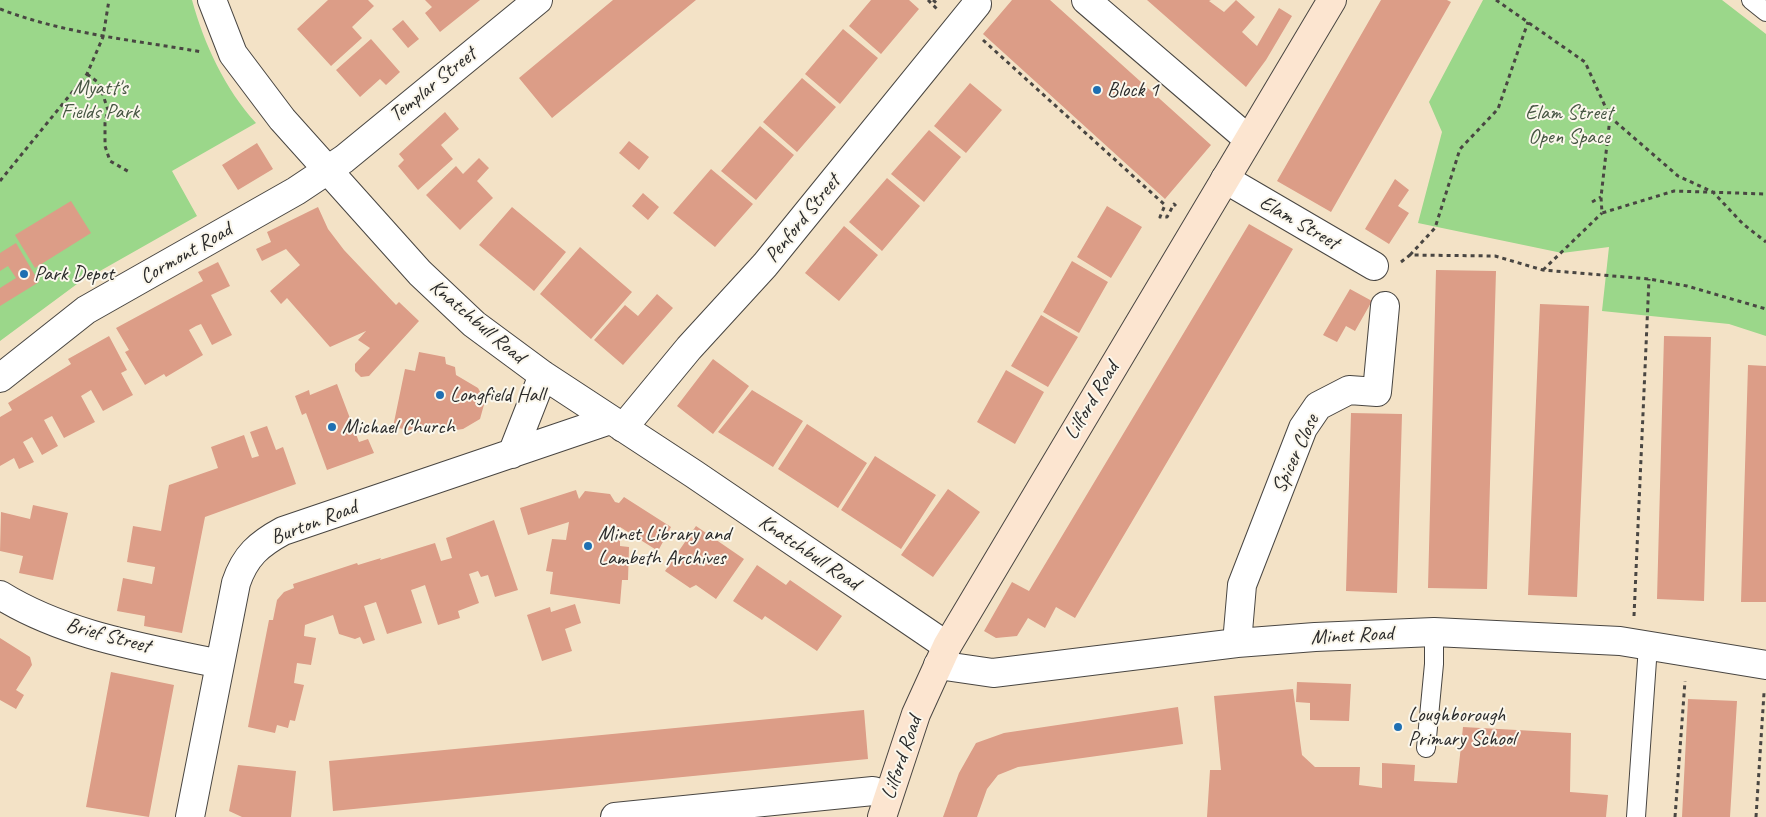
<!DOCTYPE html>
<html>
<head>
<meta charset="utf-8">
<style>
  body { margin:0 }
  canvas { display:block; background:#f3e2c6 }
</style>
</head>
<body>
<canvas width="1766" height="817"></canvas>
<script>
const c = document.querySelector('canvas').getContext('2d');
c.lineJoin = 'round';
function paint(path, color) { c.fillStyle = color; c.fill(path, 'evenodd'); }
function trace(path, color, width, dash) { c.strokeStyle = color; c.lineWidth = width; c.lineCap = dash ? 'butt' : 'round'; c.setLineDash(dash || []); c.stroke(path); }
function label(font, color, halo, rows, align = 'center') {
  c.font = font + ' Caveat,sans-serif'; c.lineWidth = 4; c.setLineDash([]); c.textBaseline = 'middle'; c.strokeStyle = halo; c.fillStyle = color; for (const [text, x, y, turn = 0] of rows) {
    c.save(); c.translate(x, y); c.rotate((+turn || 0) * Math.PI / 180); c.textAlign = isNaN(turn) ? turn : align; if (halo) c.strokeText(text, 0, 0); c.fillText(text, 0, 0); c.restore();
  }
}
const green = new Path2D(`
  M 0,0 L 192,0 C 204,44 225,89 256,123 L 172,171 L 197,216 L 77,284 L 0,341 Z
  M 1483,0 L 1722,0 L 1766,34 L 1766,336 L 1729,324 L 1602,311 L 1609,247 L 1562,253 L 1418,223 L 1442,132 L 1429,102 Z`);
const building = new Path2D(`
  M 328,0 L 368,0 L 374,6 L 352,27 L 362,38 L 331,66 L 297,29 Z
  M 425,0 L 480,0 L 440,32 L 425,13 L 432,7 Z
  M 613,0 L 696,0 L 552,118 L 519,78 Z
  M 871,0 L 909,0 L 919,9 L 881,54 L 849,26 Z
  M 1012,0 L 1050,0 L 1211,145 L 1165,199 L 983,34 Z
  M 1147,0 L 1211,0 L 1209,1 L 1224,12 L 1236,0 L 1255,17 L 1242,32 L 1257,46 L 1279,8 L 1292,16 L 1266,60 L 1246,87 Z
  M 1381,0 L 1447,0 L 1451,2 L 1331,212 L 1277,181 Z
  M 403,20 L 419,39 L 408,48 L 392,29 Z
  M 843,29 L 878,58 L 840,104 L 805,74 Z
  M 371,39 L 400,72 L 386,85 L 380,79 L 360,97 L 336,70 Z
  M 802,78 L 836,107 L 797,152 L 763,122 Z
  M 970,83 L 1002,110 L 966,153 L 934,126 Z
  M 445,112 L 459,129 L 441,145 L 453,159 L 418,190 L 398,166 L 404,160 L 399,154 Z
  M 760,126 L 794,155 L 756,200 L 721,171 Z
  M 929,130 L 961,157 L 924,202 L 891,174 Z
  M 629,141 L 649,157 L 639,170 L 619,153 Z
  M 257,143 L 273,169 L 238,190 L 222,165 Z
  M 479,158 L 489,168 L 477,181 L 493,198 L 460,230 L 426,195 L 456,166 L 463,174 Z
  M 711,169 L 753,204 L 715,247 L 673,213 Z
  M 887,178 L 920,206 L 882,251 L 849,222 Z
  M 1395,179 L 1409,190 L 1398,206 L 1409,213 L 1389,244 L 1365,229 Z
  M 643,193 L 659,207 L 648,220 L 632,206 Z
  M 71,201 L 91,233 L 35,268 L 15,235 Z
  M 1107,206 L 1142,227 L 1111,278 L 1077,257 Z
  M 318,207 L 328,229 L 344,250 L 396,305 L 399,302 L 419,321 L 369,376 L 361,377 L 355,371 L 355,364 L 370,348 L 358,340 L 366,331 L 330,347 L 287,298 L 281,304 L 270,291 L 300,265 L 286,249 L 262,261 L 256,249 L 271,242 L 267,232 Z
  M 512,207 L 566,252 L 534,291 L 479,245 Z
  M 1249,224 L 1293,249 L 1075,618 L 1056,607 L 1045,628 L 1028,618 L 1017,636 L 996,638 L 984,631 L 1012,582 L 1029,591 Z
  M 844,226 L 878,255 L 839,301 L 805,273 Z
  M 16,243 L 39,282 L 0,306 L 0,288 L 16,278 L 8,266 L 0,271 L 0,253 Z
  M 580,247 L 632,292 L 591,339 L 540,294 Z
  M 1072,261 L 1108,282 L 1079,333 L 1043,312 Z
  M 218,262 L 230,286 L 211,295 L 232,335 L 212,345 L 201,324 L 196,326 L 189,330 L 203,355 L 166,377 L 164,374 L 145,385 L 125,352 L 129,350 L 116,328 L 203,281 L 198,272 Z
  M 1436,270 L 1496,271 L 1487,589 L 1428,588 Z
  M 1350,289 L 1372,301 L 1355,331 L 1346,326 L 1337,342 L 1323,335 Z
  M 657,294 L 673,308 L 623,365 L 594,340 L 625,305 L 638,316 Z
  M 1540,304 L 1589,306 L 1577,597 L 1528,595 Z
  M 1041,315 L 1078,337 L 1048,387 L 1011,366 Z
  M 109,336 L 127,370 L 121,373 L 133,395 L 103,411 L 91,390 L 81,396 L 95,422 L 64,438 L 52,416 L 44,420 L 58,446 L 42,455 L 32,437 L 23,442 L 34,462 L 19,469 L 14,458 L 0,466 L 0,417 L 12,410 L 8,403 L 71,364 L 68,359 Z
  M 1664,336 L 1711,337 L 1704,601 L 1657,599 Z
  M 419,352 L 445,357 L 446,364 L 455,367 L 456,375 L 478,388 L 485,401 L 480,419 L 463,429 L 449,431 L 430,427 L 429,434 L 393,427 L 405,369 L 415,371 Z
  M 713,359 L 749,386 L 713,434 L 677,406 Z
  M 1748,365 L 1766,366 L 1766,602 L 1741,602 Z
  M 1006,370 L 1044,392 L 1015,444 L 977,422 Z
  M 337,384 L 359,442 L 368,439 L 374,453 L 327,470 L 306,413 L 302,415 L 295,396 L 309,390 L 310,395 Z
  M 752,390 L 803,421 L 773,467 L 718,432 Z
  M 1351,413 L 1402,414 L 1397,593 L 1346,591 Z
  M 807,424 L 867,463 L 838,508 L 778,469 Z
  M 267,426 L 276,450 L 283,447 L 296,484 L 205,517 L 182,633 L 144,626 L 145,616 L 117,611 L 123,578 L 152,584 L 155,567 L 127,562 L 133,526 L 161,531 L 169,485 L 218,468 L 211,447 L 244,435 L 252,458 L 259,456 L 250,432 Z
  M 875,456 L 936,495 L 901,549 L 841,510 Z
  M 948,489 L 980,512 L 933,577 L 901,555 Z
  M 576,490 L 579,499 L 585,491 L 610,494 L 615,502 L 619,503 L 624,497 L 671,527 L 658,551 L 620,527 L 620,546 L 629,547 L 628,580 L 622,580 L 620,604 L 550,594 L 553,572 L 546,571 L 552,539 L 566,540 L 569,522 L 528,535 L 520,508 Z
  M 33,505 L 68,513 L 53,580 L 19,573 L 23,556 L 0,551 L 1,512 L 30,519 Z
  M 494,520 L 518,590 L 495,597 L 488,575 L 481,577 L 478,571 L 469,574 L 479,603 L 458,611 L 460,618 L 438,625 L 425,585 L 417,588 L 411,590 L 422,623 L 387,634 L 376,602 L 364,606 L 375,640 L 363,644 L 360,637 L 355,639 L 339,634 L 333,615 L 305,625 L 304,636 L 316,638 L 311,665 L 297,663 L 294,683 L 304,685 L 295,721 L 290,720 L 288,728 L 277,725 L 275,733 L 248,727 L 269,620 L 273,620 L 277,600 L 284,592 L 294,588 L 293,584 L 357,563 L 358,565 L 381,558 L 380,560 L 435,543 L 441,561 L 452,558 L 446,538 Z
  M 696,526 L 744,559 L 716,599 L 696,585 L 690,588 L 665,571 Z
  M 757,565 L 786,585 L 790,580 L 842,616 L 817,651 L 765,616 L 762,620 L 733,601 Z
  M 575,604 L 581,623 L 565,629 L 572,651 L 542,661 L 527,615 L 550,607 L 551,612 Z
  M 0,638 L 30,657 L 32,665 L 16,690 L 24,695 L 16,709 L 0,700 Z
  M 111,672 L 174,685 L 149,817 L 86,807 Z
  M 1297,682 L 1351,684 L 1349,721 L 1310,720 L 1310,703 L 1296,702 Z
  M 1293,689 L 1302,755 L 1315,767 L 1360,767 L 1359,785 L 1382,788 L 1382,763 L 1415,765 L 1414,781 L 1457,783 L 1463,727 L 1571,733 L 1570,792 L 1608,795 L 1606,817 L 1207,817 L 1210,770 L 1221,770 L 1214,696 Z
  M 1688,699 L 1737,701 L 1730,817 L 1682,817 Z
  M 1178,707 L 1183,744 L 1018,767 L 998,775 L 987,789 L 977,817 L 943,817 L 959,773 L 976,743 L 1004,733 Z
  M 864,710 L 868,759 L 333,811 L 329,761 Z
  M 238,765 L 296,771 L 291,817 L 242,817 L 229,811 Z`);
const path = new Path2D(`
  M 928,0 L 938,10
  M 933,0 L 939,5
  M 1496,0 L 1585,62 L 1610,117 L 1678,176 L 1713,192 L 1743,224 L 1766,242
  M 0,9 C 65,34 134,40 202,52
  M 983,40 L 1165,205 L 1160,217 L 1167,217 L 1174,204 L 1176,206
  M 87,74 L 99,83 L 108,110 L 105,123 L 105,146 L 110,161 L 131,173
  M 1610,118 L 1601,197 L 1602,213 L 1674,191 L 1766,194
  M 0,181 L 87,74 L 103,37 L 109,0
  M 1592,202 L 1601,197
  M 1410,255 L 1435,228 L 1460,149 L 1498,109 L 1528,22
  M 1401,262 L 1410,255 L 1495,256 L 1543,270 L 1649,279 L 1687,286 L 1766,309
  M 1543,270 L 1602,213
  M 1634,616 L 1649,279
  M 1675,817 L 1685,681
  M 1756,817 L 1764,693`);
const lane = new Path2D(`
  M 1751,0 L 1766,12
  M 1426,748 L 1434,664 L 1434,632
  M 1636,817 L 1648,646`);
const street = new Path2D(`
  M 212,0 L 233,54 L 282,119 L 420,273 L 474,324 L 543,375 L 694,474 L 947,646
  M 1086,0 L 1248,139
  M 1225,179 L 1374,266
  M 0,378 L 86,310 L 296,191 L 344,159 L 538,0
  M 623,428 L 689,348 L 765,265 L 977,4
  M 512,454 L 543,375
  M 0,595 C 66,636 146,648 220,664
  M 1237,643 L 1242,585 L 1303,428 L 1318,406 L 1349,390 L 1377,392 L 1385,306
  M 938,665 L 993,673 L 1237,643 L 1315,637 L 1434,632 L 1620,641 L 1766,665
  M 190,817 L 236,583 C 245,556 259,544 283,531 L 610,420
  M 615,817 L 873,791 L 888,795`);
const secondary = new Path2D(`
  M 882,817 L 916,714 L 947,646 L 1332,0`);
const markers = [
  [1097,90,5,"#1f6fb2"],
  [24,274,5,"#1f6fb2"],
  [440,395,5,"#1f6fb2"],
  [332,427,5,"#1f6fb2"],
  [588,546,5,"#1f6fb2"],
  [1398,727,5,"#1f6fb2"]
];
const streetNames = [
  ["Templar Street",433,85,-39],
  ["Penford Street",803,219,-51],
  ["Elam Street",1299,223,30],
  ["Cormont Road",186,254,-30],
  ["Knatchbull Road",477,322,40],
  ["Lilford Road",1092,401,-59],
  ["Spicer Close",1296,454,-65],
  ["Burton Road",314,523,-21],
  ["Knatchbull Road",809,553,34],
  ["Brief Street",108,636,15],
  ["Minet Road",1352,636,-3],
  ["Lilford Road",902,758,-71]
];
const parkNames = [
  ["Myatt's",100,88],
  ["Fields Park",100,112],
  ["Elam Street",1569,113],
  ["Open Space",1569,137]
];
const poiNames = [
  ["Block 1",1107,90],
  ["Park Depot",34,274],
  ["Longfield Hall",450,395],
  ["Michael Church",342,427],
  ["Minet Library and",598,534],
  ["Lambeth Archives",598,558],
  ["Loughborough",1408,715],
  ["Primary School",1408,739]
];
paint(green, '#9bd78a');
paint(building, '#dc9d87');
trace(lane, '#494642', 20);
trace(street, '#494642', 30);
trace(secondary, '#494642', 30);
trace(path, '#494642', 3, [4, 4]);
trace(lane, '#fff', 18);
trace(street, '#fff', 28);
trace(secondary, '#fce5d0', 28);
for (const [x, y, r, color] of markers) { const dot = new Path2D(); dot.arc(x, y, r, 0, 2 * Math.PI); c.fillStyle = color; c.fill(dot); trace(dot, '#fbf7ec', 2); }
label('21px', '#2b2b2b', '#fbf7ec', streetNames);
label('21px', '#475643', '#fbf7ec', parkNames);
label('21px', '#2b2b2b', '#fbf7ec', poiNames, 'left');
</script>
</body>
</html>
